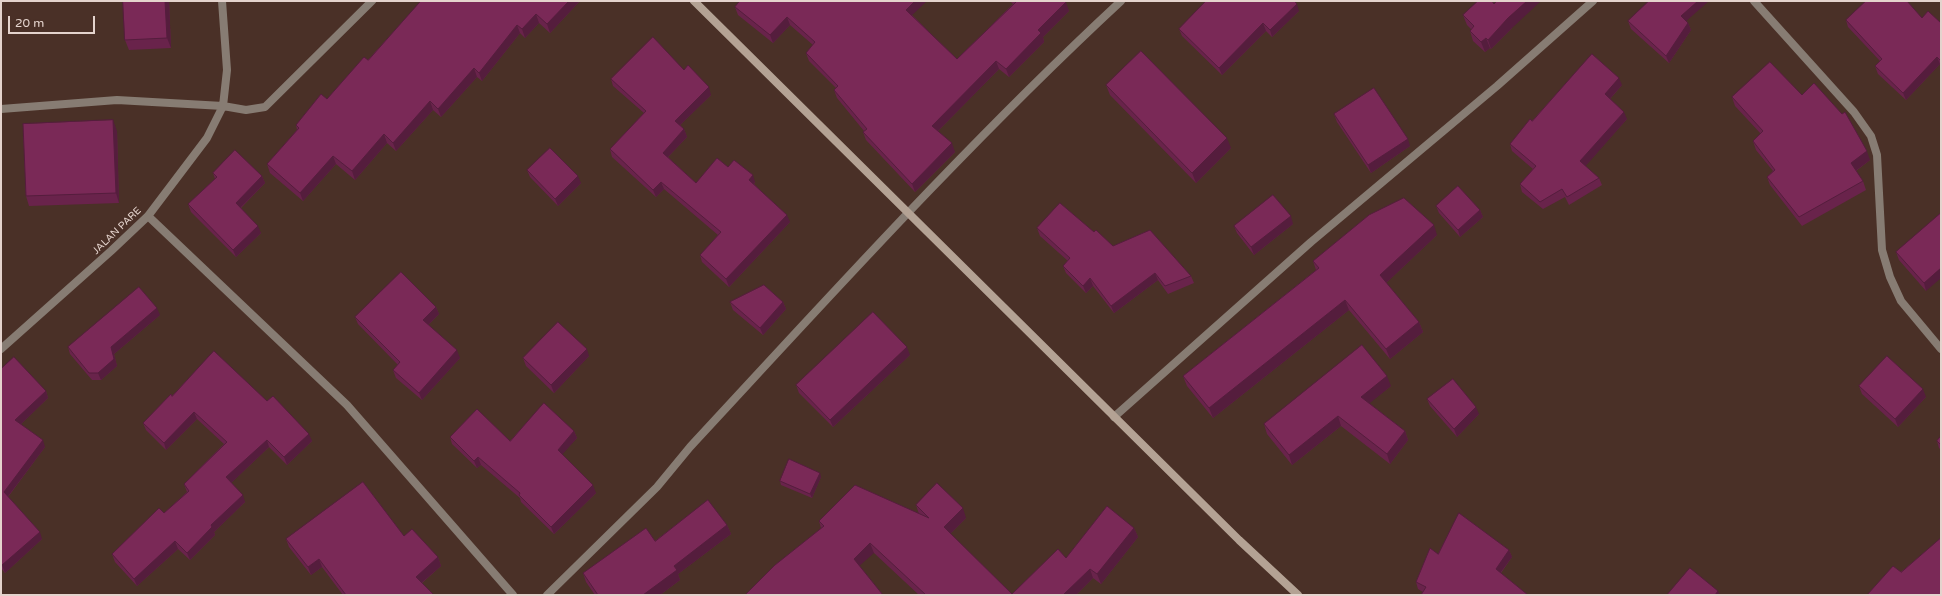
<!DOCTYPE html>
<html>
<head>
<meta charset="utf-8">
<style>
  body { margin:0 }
  #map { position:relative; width:1942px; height:596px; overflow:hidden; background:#4a3027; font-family:"Varela Round",sans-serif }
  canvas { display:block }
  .frame { position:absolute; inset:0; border:2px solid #e4d3cd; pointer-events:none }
  .scale { position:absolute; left:8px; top:16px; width:87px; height:18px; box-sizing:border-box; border:2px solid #e4d3cd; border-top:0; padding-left:5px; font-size:12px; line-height:14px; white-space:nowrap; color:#e4d3cd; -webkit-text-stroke:3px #4a3027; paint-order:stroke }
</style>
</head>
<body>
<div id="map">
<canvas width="1942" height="596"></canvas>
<div class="frame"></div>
<div class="scale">20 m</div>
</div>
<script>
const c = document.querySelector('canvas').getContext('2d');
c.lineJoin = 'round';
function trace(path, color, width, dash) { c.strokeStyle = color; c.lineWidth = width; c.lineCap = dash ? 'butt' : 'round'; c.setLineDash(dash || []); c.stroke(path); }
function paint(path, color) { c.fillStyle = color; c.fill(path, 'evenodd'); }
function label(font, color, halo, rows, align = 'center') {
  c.font = font + ' "Varela Round",sans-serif'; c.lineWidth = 3; c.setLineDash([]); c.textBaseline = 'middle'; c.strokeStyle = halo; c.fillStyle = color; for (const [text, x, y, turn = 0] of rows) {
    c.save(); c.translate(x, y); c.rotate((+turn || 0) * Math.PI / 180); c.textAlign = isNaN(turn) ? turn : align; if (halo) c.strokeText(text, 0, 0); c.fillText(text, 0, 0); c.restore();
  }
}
const street = new Path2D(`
  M 1754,1 L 1854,112 L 1871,136 L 1877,155 L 1882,250 L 1890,277 L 1901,301 L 1941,349
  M 1,109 L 117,100 L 223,106 L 246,110 L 265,107 L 372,1
  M 148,216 L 347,405 L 513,595
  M 1,349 L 111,251 L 148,216 L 207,138 L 223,106 L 227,70 L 222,1
  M 1114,417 L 1311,242 L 1497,86 L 1593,1
  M 547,595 L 657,487 L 690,447 C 831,295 969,142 1121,1`);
const secondary = new Path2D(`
  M 694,1 L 1239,540 L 1298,595`);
const wall = new Path2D(`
  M 123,1 L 169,1 L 171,48 L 129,50 L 125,40 Z
  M 580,1 L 550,33 L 539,23 L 525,38 L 520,33 L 482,81 L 477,77 L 441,117 L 433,110 L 396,151 L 387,143 L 355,180 L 336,164 L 303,201 L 270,173 L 267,164 L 297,130 L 296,125 L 327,99 L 368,60 Z
  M 1010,1 L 1064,1 L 1069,11 L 1043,37 L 1044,42 L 1009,77 L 999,69 L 938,131 L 955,152 L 915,192 L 866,140 L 863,132 L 864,131 L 837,98 L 834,90 L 836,88 L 809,61 L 806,53 L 813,45 L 790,25 L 773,43 L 738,15 L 735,7 L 912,15 L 957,59 L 1013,4 Z
  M 1299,11 L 1272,37 L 1266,31 L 1222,75 L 1182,36 L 1179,29 Z
  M 1463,15 L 1512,28 L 1491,49 L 1490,48 L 1485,52 L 1473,41 L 1470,31 L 1472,30 L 1467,25 Z
  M 1922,18 L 1941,23 L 1941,65 L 1940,64 L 1906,100 L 1878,74 L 1875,66 L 1880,61 L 1848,27 L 1846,20 Z
  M 1628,21 L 1687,21 L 1688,23 L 1691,30 L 1669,63 L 1631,29 Z
  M 684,70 L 711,95 L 680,125 L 684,129 L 687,137 L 668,157 L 696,183 L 728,167 L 755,182 L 754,184 L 790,222 L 729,287 L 702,262 L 700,255 L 718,235 L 664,189 L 656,197 L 612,157 L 610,149 L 644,113 L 613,86 L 611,79 Z
  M 1106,85 L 1231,148 L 1196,183 L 1110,95 Z
  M 1622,85 L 1610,99 L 1627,119 L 1585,166 L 1599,178 L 1602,185 L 1569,205 L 1565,197 L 1543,209 L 1522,192 L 1520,184 L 1533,169 L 1512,151 L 1510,144 L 1532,121 Z
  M 1802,95 L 1870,160 L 1856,171 L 1863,181 L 1866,190 L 1802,226 L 1770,185 L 1767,177 L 1773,171 L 1756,150 L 1753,141 L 1761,134 L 1735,106 L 1732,97 Z
  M 1334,114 L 1410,146 L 1371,173 L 1337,122 Z
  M 117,131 L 119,203 L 29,206 L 26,196 Z
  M 527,170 L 581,183 L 558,206 L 530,177 Z
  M 213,173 L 262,176 L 265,183 L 241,208 L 261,233 L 236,257 L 191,212 L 188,204 L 215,179 Z
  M 1436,206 L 1480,210 L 1483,217 L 1460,237 L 1439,213 Z
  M 1941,213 L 1926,291 L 1899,260 L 1896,252 Z
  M 1293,224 L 1254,255 L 1237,233 L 1234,226 Z
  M 1037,228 L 1094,232 L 1113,246 L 1191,276 L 1194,283 L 1168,294 L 1158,280 L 1114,313 L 1093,286 L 1086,293 L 1066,273 L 1063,266 L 1068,261 L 1040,236 Z
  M 1437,235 L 1386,283 L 1419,322 L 1423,332 L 1390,359 L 1349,310 L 1213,418 L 1187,386 L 1183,376 L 1316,270 L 1313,261 Z
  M 730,302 L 783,302 L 786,309 L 763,335 L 733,310 Z
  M 436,307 L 439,314 L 428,325 L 460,358 L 422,400 L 396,378 L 393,370 L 398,365 L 358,324 L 355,317 Z
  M 160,315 L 114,354 L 117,366 L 101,380 L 92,380 L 70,354 L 68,347 Z
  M 910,355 L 833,427 L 799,393 L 796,385 Z
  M 589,356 L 554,393 L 526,366 L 523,358 Z
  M 1,369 L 46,391 L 48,398 L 21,424 L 45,447 L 8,497 L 42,539 L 5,573 L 1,568 Z
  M 1391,386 L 1369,403 L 1405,431 L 1408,440 L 1390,464 L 1341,426 L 1292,465 L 1267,434 L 1264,424 Z
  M 1859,386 L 1926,397 L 1898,427 L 1862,394 Z
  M 172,396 L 267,401 L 312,441 L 287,465 L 269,447 L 231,483 L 245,502 L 214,532 L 215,535 L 190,560 L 178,549 L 137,586 L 115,562 L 112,554 L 164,513 L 187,492 L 184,484 L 224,444 L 197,419 L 166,450 L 146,430 L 143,423 Z
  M 1427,399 L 1479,414 L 1457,437 L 1430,406 Z
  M 574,431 L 577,438 L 562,454 L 596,493 L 554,534 L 521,502 L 520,498 L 481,465 L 477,468 L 452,444 L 450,437 L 510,441 Z
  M 1941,436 L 1941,450 L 1939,448 L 1937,441 Z
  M 821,477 L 812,498 L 781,485 L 780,481 Z
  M 916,505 L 966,518 L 950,534 L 1012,594 L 1066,558 L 1134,528 L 1138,537 L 1101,584 L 1093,578 L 1076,595 L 919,595 L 874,553 L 821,528 L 819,521 L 919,514 Z
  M 727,525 L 731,534 L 678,574 L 680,580 L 660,595 L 595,595 L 586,582 L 583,573 L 655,541 Z
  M 404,536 L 438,557 L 441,566 L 422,583 L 434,595 L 343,595 L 322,567 L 311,575 L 289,547 L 286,539 Z
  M 1509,550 L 1512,557 L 1501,573 L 1423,592 L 1418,589 L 1416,582 Z`);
const shadedWall = new Path2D(`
  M 165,1 L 169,1 L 171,48 L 167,38 Z
  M 569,1 L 580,1 L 550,33 L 547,24 Z
  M 915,1 L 927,1 L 909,18 L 906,10 Z
  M 1527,1 L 1541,1 L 1512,28 L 1491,49 L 1488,40 L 1508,18 Z
  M 1698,1 L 1709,1 L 1684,23 L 1681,16 Z
  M 1066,2 L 1069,11 L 1043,37 L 1044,42 L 1009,77 L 1006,69 L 1038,30 Z
  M 1297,4 L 1299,11 L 1272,37 L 1270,30 Z
  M 536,14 L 539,23 L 525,38 L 522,29 Z
  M 787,17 L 790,25 L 773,43 L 770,35 Z
  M 1263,23 L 1266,31 L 1222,75 L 1219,68 Z
  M 1688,23 L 1691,30 L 1669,63 L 1666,56 Z
  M 517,25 L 520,33 L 482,81 L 479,73 Z
  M 1486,38 L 1490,48 L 1485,52 L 1481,42 Z
  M 1937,57 L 1940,64 L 1906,100 L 1903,93 Z
  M 996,61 L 999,69 L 935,134 L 932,126 Z
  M 474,68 L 477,77 L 441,117 L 438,109 Z
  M 1619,78 L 1622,85 L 1607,102 L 1605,94 Z
  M 709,87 L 711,95 L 677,128 L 675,121 Z
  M 430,101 L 433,110 L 396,151 L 393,143 Z
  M 1624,112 L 1627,119 L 1583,169 L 1580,161 Z
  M 113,120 L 117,131 L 119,203 L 116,193 Z
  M 684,129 L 687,137 L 665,160 L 663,153 Z
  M 384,134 L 387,143 L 355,180 L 352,171 Z
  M 1227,138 L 1231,148 L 1196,183 L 1192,173 Z
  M 1408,139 L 1410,146 L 1371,173 L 1368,165 Z
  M 952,143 L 955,152 L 915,192 L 912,184 Z
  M 1867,151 L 1870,160 L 1854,172 L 1851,163 Z
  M 333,156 L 336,164 L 303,201 L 300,193 Z
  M 753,175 L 755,182 L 751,187 L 749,180 Z
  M 262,176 L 265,183 L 238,210 L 236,203 Z
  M 578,176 L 581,183 L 558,206 L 555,199 Z
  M 661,182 L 664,189 L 656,197 L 653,190 Z
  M 1480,210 L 1483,217 L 1460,237 L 1458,230 Z
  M 787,215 L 790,222 L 729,287 L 726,279 Z
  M 1291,216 L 1293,224 L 1254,255 L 1251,247 Z
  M 1434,225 L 1437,235 L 1384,285 L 1380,275 Z
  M 258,226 L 261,233 L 236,257 L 233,250 Z
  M 1941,268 L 1941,278 L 1926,291 L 1924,283 Z
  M 1155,273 L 1158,280 L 1114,313 L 1111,306 Z
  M 1090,278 L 1093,286 L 1086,293 L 1083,286 Z
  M 1345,300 L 1349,310 L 1213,418 L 1209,408 Z
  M 783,302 L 786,309 L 763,335 L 760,328 Z
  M 436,307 L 439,314 L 426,327 L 423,320 Z
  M 157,308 L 160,315 L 114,354 L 117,366 L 101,380 L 98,373 L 111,347 Z
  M 1419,322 L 1423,332 L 1390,359 L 1386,349 Z
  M 907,347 L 910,355 L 833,427 L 830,420 Z
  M 587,349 L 589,356 L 554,393 L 551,385 Z
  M 457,350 L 460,358 L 422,400 L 419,393 Z
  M 1387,376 L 1391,386 L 1365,407 L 1361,397 Z
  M 1923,389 L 1926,397 L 1898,427 L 1895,419 Z
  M 46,391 L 48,398 L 18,427 L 15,420 Z
  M 1476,407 L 1479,414 L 1457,437 L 1454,429 Z
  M 194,412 L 197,419 L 166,450 L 164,443 Z
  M 1338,416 L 1341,426 L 1292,465 L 1289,455 Z
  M 574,431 L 577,438 L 560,457 L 558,450 Z
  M 1405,431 L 1408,440 L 1390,464 L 1387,454 Z
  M 309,434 L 312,441 L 287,465 L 284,457 Z
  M 43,440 L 45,447 L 6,499 L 4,492 Z
  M 267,440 L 269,447 L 229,485 L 226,477 Z
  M 478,457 L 481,465 L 477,468 L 474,461 Z
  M 820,473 L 821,477 L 812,498 L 810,494 Z
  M 593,485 L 596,493 L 554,534 L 551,527 Z
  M 243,495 L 245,502 L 214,532 L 215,535 L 190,560 L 187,553 L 211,525 Z
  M 963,508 L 966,518 L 947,537 L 944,527 Z
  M 727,525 L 731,534 L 678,574 L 680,580 L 660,595 L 643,595 L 674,566 Z
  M 1134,528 L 1138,537 L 1101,584 L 1097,574 Z
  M 40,532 L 42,539 L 5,573 L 2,565 Z
  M 175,541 L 178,549 L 137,586 L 134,579 Z
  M 870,543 L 874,553 L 857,568 L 854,559 Z
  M 1509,550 L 1512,557 L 1498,576 L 1496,569 Z
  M 438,557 L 441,566 L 419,585 L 416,577 Z
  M 319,559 L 322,567 L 311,575 L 308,567 Z
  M 1090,569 L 1093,578 L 1076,595 L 1063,595 Z
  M 1718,591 L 1720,595 L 1715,595 Z`);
const building = new Path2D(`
  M 123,1 L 165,1 L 167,38 L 125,40 Z
  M 421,1 L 569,1 L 547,24 L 536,14 L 522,29 L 517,25 L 479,73 L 474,68 L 438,109 L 430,101 L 393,143 L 384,134 L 352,171 L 333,156 L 300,193 L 267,164 L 299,128 L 296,125 L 321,94 L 327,99 L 364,57 L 368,60 Z
  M 740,1 L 915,1 L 906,10 L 957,59 L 1016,2 L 1015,1 L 1064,1 L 1066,2 L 1038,30 L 1041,33 L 1006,69 L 996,61 L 932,126 L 952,143 L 912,184 L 863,132 L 867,129 L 834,90 L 838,86 L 806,53 L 815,42 L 787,17 L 770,35 L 735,7 Z
  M 1206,1 L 1294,1 L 1297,4 L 1270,30 L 1263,23 L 1219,68 L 1179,29 Z
  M 1478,1 L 1492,1 L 1494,4 L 1497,1 L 1527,1 L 1508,18 L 1488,40 L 1486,38 L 1481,42 L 1470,31 L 1474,26 L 1463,15 Z
  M 1649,1 L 1698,1 L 1681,16 L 1688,23 L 1666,56 L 1628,21 Z
  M 1866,1 L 1907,1 L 1922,18 L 1928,11 L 1941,23 L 1941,61 L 1937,57 L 1903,93 L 1875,66 L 1882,59 L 1846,20 Z
  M 653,37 L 684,70 L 688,65 L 709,87 L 675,121 L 684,129 L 663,153 L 696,183 L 717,158 L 728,167 L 734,160 L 753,175 L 749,180 L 787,215 L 726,279 L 700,255 L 721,232 L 661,182 L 653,190 L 610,149 L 646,111 L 611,79 Z
  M 1141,51 L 1227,138 L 1192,173 L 1106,85 Z
  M 1592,54 L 1619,78 L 1605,94 L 1624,112 L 1580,161 L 1599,178 L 1567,197 L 1562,189 L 1540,202 L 1520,184 L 1536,166 L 1510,144 L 1530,119 L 1532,121 Z
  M 1770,62 L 1802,95 L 1814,83 L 1842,114 L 1845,112 L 1867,151 L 1851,163 L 1863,181 L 1799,217 L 1767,177 L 1775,170 L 1753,141 L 1763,131 L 1732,97 Z
  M 1374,88 L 1408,139 L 1368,165 L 1334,114 Z
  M 113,120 L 116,193 L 26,196 L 23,124 Z
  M 550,148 L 578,176 L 555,199 L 527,170 Z
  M 235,150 L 262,176 L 236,203 L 258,226 L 233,250 L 188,204 L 217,177 L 213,173 Z
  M 1458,186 L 1480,210 L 1458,230 L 1436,206 Z
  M 1273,195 L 1291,216 L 1251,247 L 1234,226 Z
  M 1404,198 L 1434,225 L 1380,275 L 1419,322 L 1386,349 L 1345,300 L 1209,408 L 1183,376 L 1319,268 L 1313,261 L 1369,215 Z
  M 1060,203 L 1094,232 L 1096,230 L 1113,246 L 1150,230 L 1191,276 L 1165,286 L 1155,273 L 1111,306 L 1090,278 L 1083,286 L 1063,266 L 1070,258 L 1037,228 Z
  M 1941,213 L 1941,268 L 1924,283 L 1896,252 Z
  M 401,272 L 436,307 L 423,320 L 457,350 L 419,393 L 393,370 L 400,362 L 355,317 Z
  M 764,285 L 783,302 L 760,328 L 730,302 Z
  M 139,287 L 157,308 L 111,347 L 114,359 L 98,373 L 89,373 L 68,347 Z
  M 873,312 L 907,347 L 830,420 L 796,385 Z
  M 558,322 L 587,349 L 551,385 L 523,358 Z
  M 1362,345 L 1387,376 L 1361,397 L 1405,431 L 1387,454 L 1338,416 L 1289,455 L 1264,424 Z
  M 214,351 L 267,401 L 273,396 L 309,434 L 284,457 L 267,440 L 226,477 L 243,495 L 211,525 L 212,527 L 187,553 L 175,541 L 134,579 L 112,554 L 159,508 L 164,513 L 189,491 L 184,484 L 227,442 L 194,412 L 164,443 L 143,423 L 171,394 L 172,396 Z
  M 1887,356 L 1923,389 L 1895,419 L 1859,386 Z
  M 14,357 L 46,391 L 15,420 L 43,440 L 4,492 L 40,532 L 2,565 L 1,564 L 1,369 Z
  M 1453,379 L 1476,407 L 1454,429 L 1427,399 Z
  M 544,403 L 574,431 L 558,450 L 593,485 L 551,527 L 519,495 L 520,493 L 478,457 L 474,461 L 450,437 L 477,409 L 510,441 Z
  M 1941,436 L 1941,445 L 1937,441 Z
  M 789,459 L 820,473 L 810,494 L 780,481 Z
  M 363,482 L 404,536 L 412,529 L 438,557 L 416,577 L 434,595 L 346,595 L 319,559 L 308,567 L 286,539 Z
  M 937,483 L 963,508 L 944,527 L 1012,594 L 1058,549 L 1066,558 L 1107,506 L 1134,528 L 1097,574 L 1090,569 L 1063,595 L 926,595 L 870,543 L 854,559 L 883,595 L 745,595 L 775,565 L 824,526 L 819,521 L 855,485 L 929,518 L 916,505 Z
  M 708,500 L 727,525 L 674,566 L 677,570 L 643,595 L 598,595 L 583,573 L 646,528 L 655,541 Z
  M 1459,513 L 1509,550 L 1496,569 L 1528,595 L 1421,595 L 1426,587 L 1416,582 L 1430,548 L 1438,554 Z
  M 1941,538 L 1941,595 L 1867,595 L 1893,566 L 1901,572 Z
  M 1690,568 L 1718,591 L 1715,595 L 1667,595 Z`);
const streetNames = [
  ["JALAN PARE",117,231,-44]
];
trace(street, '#877c73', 8);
trace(secondary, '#b4a294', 8);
paint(wall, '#69234b');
paint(shadedWall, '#551d3d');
paint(building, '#7a2957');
trace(building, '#551d3d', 1);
label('10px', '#e4d3cd', '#4a3027', streetNames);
</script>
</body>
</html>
